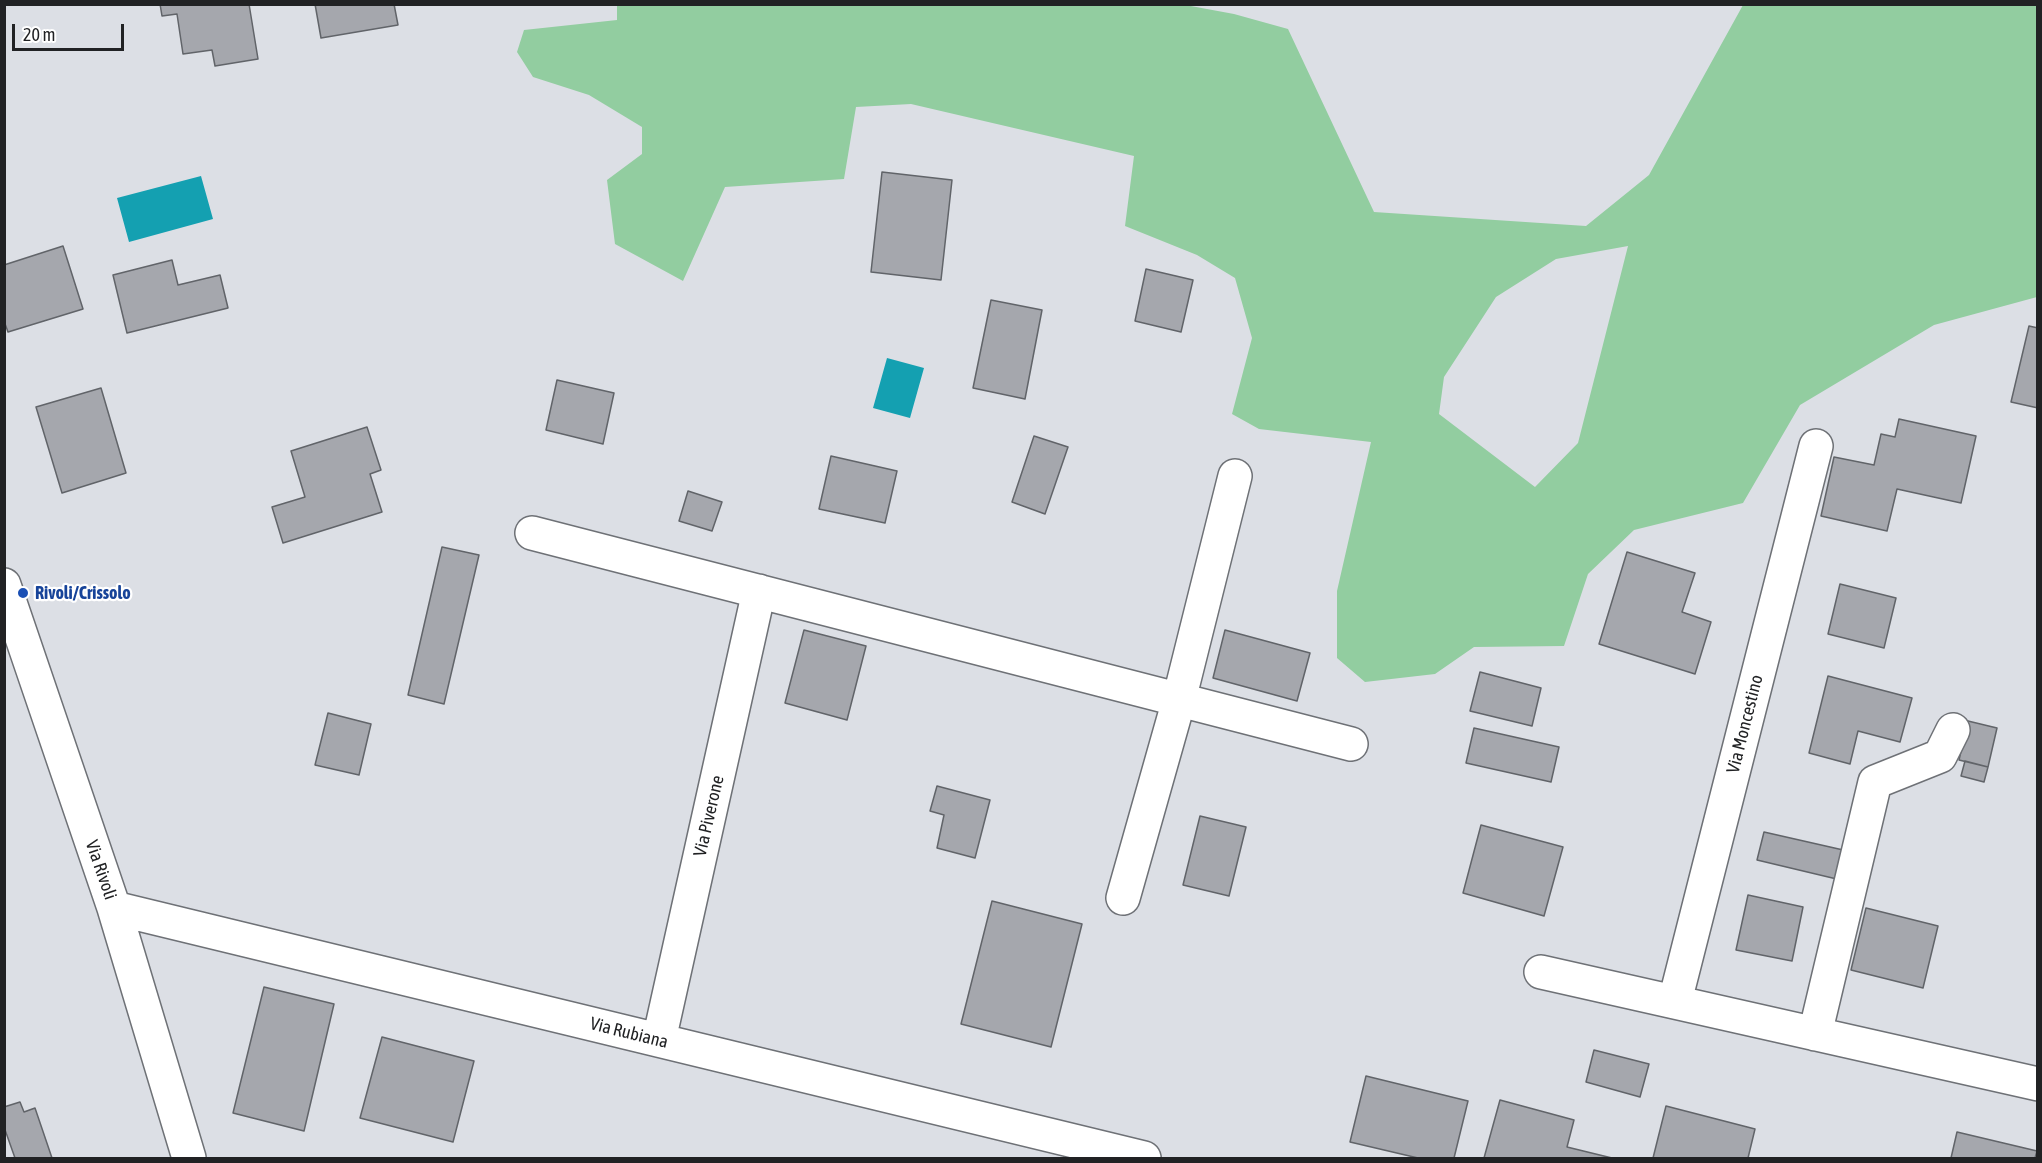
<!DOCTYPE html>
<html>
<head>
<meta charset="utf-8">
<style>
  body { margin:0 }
  #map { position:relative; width:2042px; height:1163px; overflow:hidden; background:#dcdfe5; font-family:"Asap Condensed",sans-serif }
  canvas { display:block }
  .frame { position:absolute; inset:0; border:6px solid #212224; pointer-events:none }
  .scale { position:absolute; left:12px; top:24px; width:112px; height:27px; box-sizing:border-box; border:3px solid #212224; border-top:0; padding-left:8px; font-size:18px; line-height:21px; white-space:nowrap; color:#212224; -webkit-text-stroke:4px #fff; paint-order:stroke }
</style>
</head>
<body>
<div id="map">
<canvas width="2042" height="1163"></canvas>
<div class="frame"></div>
<div class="scale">20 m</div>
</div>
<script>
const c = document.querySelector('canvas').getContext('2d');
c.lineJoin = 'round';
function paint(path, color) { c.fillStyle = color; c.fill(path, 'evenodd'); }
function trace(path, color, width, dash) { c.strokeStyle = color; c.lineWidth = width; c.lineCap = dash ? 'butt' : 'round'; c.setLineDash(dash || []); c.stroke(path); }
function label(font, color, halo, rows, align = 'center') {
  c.font = font + ' "Asap Condensed",sans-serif'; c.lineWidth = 4.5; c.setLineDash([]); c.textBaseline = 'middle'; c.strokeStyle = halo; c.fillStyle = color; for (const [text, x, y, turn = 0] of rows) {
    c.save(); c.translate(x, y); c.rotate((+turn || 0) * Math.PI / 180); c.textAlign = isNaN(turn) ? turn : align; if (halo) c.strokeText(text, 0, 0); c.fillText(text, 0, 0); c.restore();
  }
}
const green = new Path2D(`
  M 617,5 L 1180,4 L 1234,14 L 1288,29 L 1374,212 L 1586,226 L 1649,175 L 1743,5 L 2037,5 L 2037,297 L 1934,325 L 1800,405 L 1743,503 L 1634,530 L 1588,574 L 1564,646 L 1474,647 L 1435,674 L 1365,682 L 1337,658 L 1337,591 L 1371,442 L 1259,429 L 1232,414 L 1252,338 L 1235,278 L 1197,255 L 1125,226 L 1134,156 L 911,104 L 856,107 L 844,179 L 725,187 L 683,281 L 615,244 L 607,180 L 642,154 L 642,127 L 589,95 L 533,77 L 517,52 L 524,30 L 617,20 ZM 1628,246 L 1578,443 L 1535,487 L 1439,414 L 1444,377 L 1496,297 L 1556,259 Z`);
const water = new Path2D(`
  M 201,176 L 213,219 L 129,242 L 117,198 Z
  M 887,358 L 924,368 L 910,418 L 873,408 Z`);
const building = new Path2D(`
  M 160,4 L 249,4 L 258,59 L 215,66 L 212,50 L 183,54 L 177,14 L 162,16 Z
  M 315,4 L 394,4 L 398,25 L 321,38 Z
  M 882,172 L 952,180 L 941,280 L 871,272 Z
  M 63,246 L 83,309 L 8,332 L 4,321 L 4,265 Z
  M 172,260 L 178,285 L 220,275 L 228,308 L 127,333 L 113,275 Z
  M 1146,269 L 1193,280 L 1181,332 L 1135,321 Z
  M 991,300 L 1042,310 L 1025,399 L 973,388 Z
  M 2029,326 L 2038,328 L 2038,408 L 2011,402 Z
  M 557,380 L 614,393 L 603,444 L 546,430 Z
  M 101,388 L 126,473 L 62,493 L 36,407 Z
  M 1899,419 L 1976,436 L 1961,503 L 1897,489 L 1887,531 L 1821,516 L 1834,457 L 1874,465 L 1881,434 L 1895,437 Z
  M 367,427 L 381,470 L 370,474 L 382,512 L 283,543 L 272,507 L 305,497 L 291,451 Z
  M 1034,436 L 1068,447 L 1045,514 L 1012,502 Z
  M 831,456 L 897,471 L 885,523 L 819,509 Z
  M 688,491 L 722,502 L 712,531 L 679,521 Z
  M 442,547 L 479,555 L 444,704 L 408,695 Z
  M 1627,552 L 1695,573 L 1682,612 L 1711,622 L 1695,674 L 1599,644 Z
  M 1840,584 L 1896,598 L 1884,648 L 1828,634 Z
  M 804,630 L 866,646 L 847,720 L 785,703 Z
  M 1225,630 L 1310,653 L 1297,701 L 1213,678 Z
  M 1480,672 L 1541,688 L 1532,726 L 1470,711 Z
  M 1828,676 L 1912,698 L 1900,742 L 1858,731 L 1850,764 L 1809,753 Z
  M 328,713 L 371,724 L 359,775 L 315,765 Z
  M 1968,721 L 1997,728 L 1988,767 L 1959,760 Z
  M 1474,728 L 1559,747 L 1551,782 L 1466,763 Z
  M 1965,761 L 1988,767 L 1984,782 L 1961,776 Z
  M 937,786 L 990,800 L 975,858 L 937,848 L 944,815 L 930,811 Z
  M 1200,816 L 1246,827 L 1229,896 L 1183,885 Z
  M 1481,825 L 1563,847 L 1544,916 L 1463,893 Z
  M 1764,832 L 1852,852 L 1845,881 L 1757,860 Z
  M 1748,895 L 1803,907 L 1792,961 L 1736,950 Z
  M 992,901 L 1082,924 L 1051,1047 L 961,1024 Z
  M 1866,908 L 1938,926 L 1923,988 L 1851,970 Z
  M 264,987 L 334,1004 L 304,1131 L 233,1113 Z
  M 382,1037 L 474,1061 L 453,1142 L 360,1118 Z
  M 1594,1050 L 1649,1064 L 1640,1097 L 1586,1082 Z
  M 1366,1076 L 1468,1101 L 1454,1158 L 1418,1158 L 1350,1142 Z
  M 1500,1100 L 1574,1120 L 1567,1147 L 1612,1158 L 1484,1158 Z
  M 20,1102 L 24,1112 L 35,1108 L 52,1158 L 15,1158 L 4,1127 L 4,1107 Z
  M 1666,1106 L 1755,1129 L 1748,1158 L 1653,1158 Z
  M 1957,1132 L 2037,1151 L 2035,1158 L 1951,1158 Z`);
const minor = new Path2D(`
  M 532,533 L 1351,744
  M 4,585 L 114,908 L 189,1158
  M 1123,898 L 1179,700 L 1235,476
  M 114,908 L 1144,1158
  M 1541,972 L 2038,1084
  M 1675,1001 L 1816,446
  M 1815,1034 L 1875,782 L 1940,756 L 1953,730
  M 659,1040 L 759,591`);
const markers = [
  [23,593,6,"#1a4fb4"]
];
const transitNames = [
  ["Rivoli/Crissolo",35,593]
];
const streetNames = [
  ["Via Moncestino",1745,724,-76],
  ["Via Piverone",709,816,-77],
  ["Via Rivoli",101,870,71],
  ["Via Rubiana",629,1033,14]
];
paint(green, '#92cda0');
paint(water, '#14a0b1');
paint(building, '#a5a7ad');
trace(building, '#616469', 1.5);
trace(minor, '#6e7176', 36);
trace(minor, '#fff', 33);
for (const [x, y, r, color] of markers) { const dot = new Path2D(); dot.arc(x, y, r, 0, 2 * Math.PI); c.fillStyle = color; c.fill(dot); trace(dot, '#fff', 2); }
label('bold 18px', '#164399', '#fff', transitNames, 'left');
label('18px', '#212224', '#fff', streetNames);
</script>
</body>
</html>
